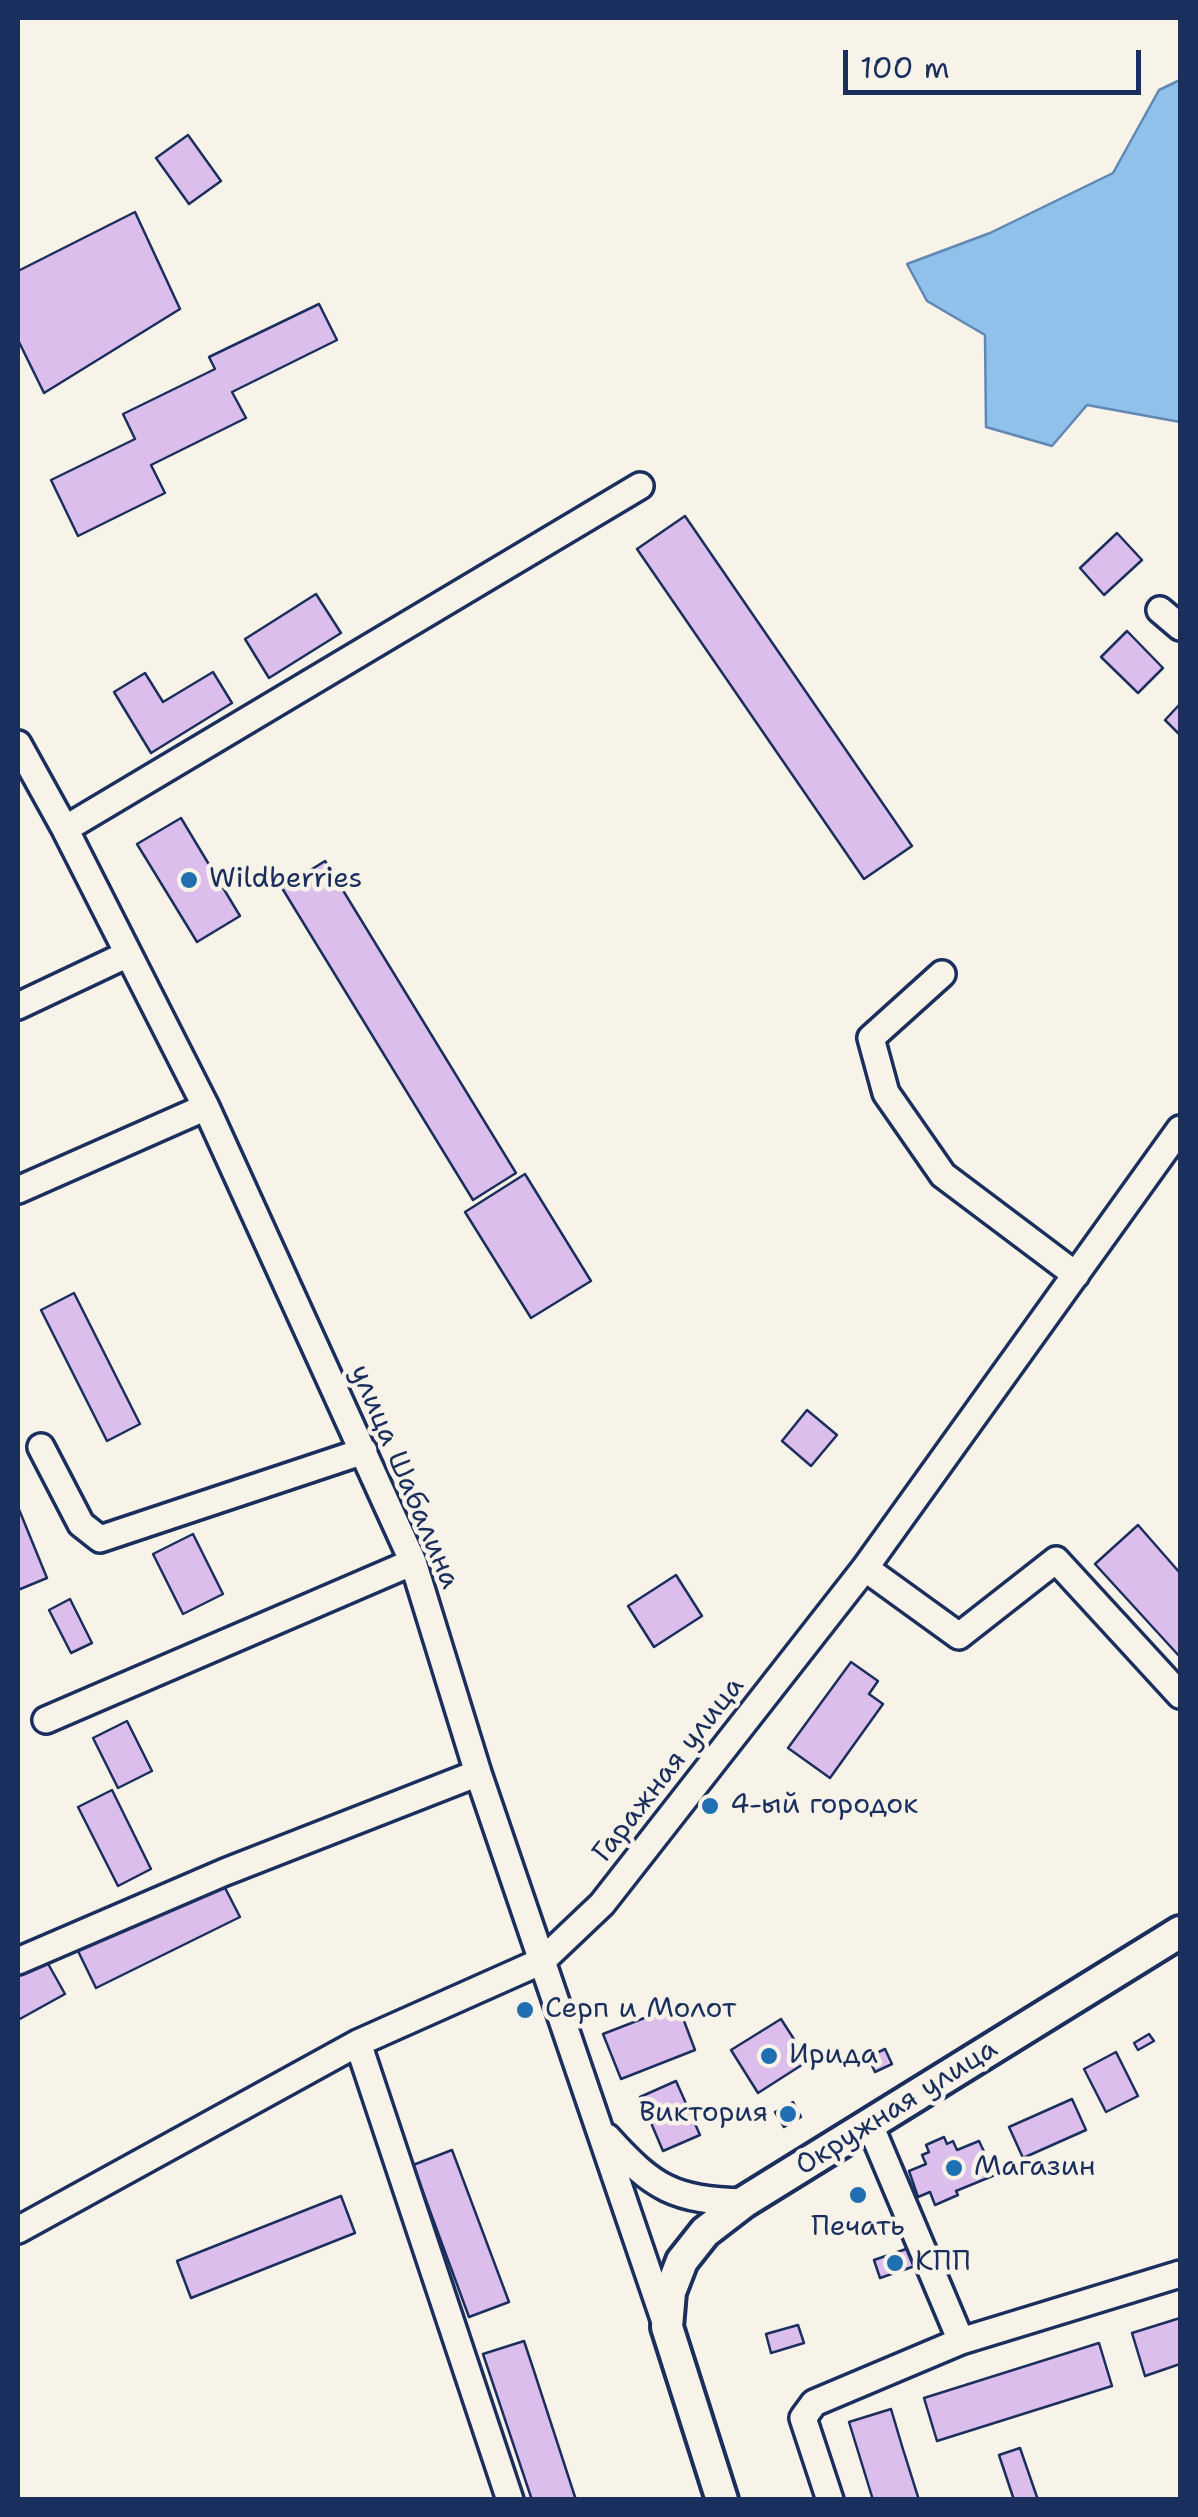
<!DOCTYPE html>
<html>
<head>
<meta charset="utf-8">
<style>
  body { margin:0 }
  #map { position:relative; width:1198px; height:2517px; overflow:hidden; background:#f7f3e8; font-family:"Shantell Sans",sans-serif }
  canvas { display:block }
  .frame { position:absolute; inset:0; border:20px solid #1b2f5e; pointer-events:none }
  .scale { position:absolute; left:843px; top:50px; width:298px; height:45px; box-sizing:border-box; border:5px solid #1b2f5e; border-top:0; padding-left:12px; font-size:30px; line-height:35px; white-space:nowrap; color:#1b2f5e; -webkit-text-stroke:8px #f7f3e8; paint-order:stroke }
</style>
</head>
<body>
<div id="map">
<canvas width="1198" height="2517"></canvas>
<div class="frame"></div>
<div class="scale">100 m</div>
</div>
<script>
const c = document.querySelector('canvas').getContext('2d');
c.lineJoin = 'round';
function paint(path, color) { c.fillStyle = color; c.fill(path, 'evenodd'); }
function trace(path, color, width, dash) { c.strokeStyle = color; c.lineWidth = width; c.lineCap = dash ? 'butt' : 'round'; c.setLineDash(dash || []); c.stroke(path); }
function label(font, color, halo, rows, align = 'center') {
  c.font = font + ' "Shantell Sans",sans-serif'; c.lineWidth = 9; c.setLineDash([]); c.textBaseline = 'middle'; c.strokeStyle = halo; c.fillStyle = color; for (const [text, x, y, turn = 0] of rows) {
    c.save(); c.translate(x, y); c.rotate((+turn || 0) * Math.PI / 180); c.textAlign = isNaN(turn) ? turn : align; if (halo) c.strokeText(text, 0, 0); c.fillText(text, 0, 0); c.restore();
  }
}
const water = new Path2D(`
  M 1180,80 L 1180,422 L 1087,405 L 1052,446 L 986,427 L 985,335 L 927,301 L 907,264 L 990,233 L 1113,173 L 1159,90 Z`);
const building = new Path2D(`
  M 188,135 L 221,181 L 189,204 L 156,158 Z
  M 135,212 L 180,309 L 44,393 L 18,340 L 18,271 Z
  M 319,304 L 337,340 L 232,392 L 246,418 L 151,465 L 165,493 L 78,536 L 51,480 L 135,439 L 123,414 L 215,369 L 209,357 Z
  M 685,516 L 912,846 L 864,879 L 637,549 Z
  M 1117,533 L 1142,560 L 1104,595 L 1080,568 Z
  M 316,594 L 341,633 L 269,678 L 245,639 Z
  M 1127,631 L 1163,668 L 1138,693 L 1101,657 Z
  M 213,672 L 232,703 L 151,753 L 114,692 L 145,673 L 163,702 Z
  M 1180,704 L 1180,735 L 1165,720 Z
  M 181,818 L 240,916 L 197,942 L 137,844 Z
  M 325,861 L 516,1173 L 473,1200 L 282,888 Z
  M 525,1174 L 591,1281 L 531,1318 L 465,1212 Z
  M 74,1293 L 140,1424 L 107,1441 L 41,1310 Z
  M 807,1410 L 837,1435 L 811,1466 L 782,1441 Z
  M 18,1507 L 47,1578 L 18,1590 Z
  M 1138,1525 L 1180,1573 L 1180,1657 L 1095,1564 Z
  M 193,1534 L 223,1594 L 183,1614 L 153,1554 Z
  M 676,1575 L 702,1616 L 654,1647 L 628,1606 Z
  M 70,1599 L 92,1643 L 71,1653 L 49,1610 Z
  M 851,1662 L 878,1681 L 869,1694 L 883,1704 L 830,1778 L 788,1748 Z
  M 127,1721 L 152,1771 L 118,1788 L 93,1738 Z
  M 112,1790 L 151,1869 L 118,1886 L 78,1807 Z
  M 221,1880 L 240,1917 L 96,1988 L 78,1951 Z
  M 46,1960 L 65,1994 L 18,2020 L 18,1975 Z
  M 678,2005 L 695,2050 L 621,2079 L 603,2034 Z
  M 781,2019 L 808,2061 L 758,2093 L 731,2050 Z
  M 1149,2034 L 1154,2041 L 1138,2050 L 1134,2043 Z
  M 885,2049 L 892,2064 L 875,2072 L 868,2057 Z
  M 1116,2052 L 1138,2096 L 1106,2112 L 1084,2069 Z
  M 676,2081 L 700,2135 L 663,2151 L 640,2097 Z
  M 1072,2099 L 1086,2130 L 1023,2158 L 1009,2127 Z
  M 793,2102 L 801,2117 L 784,2127 L 775,2112 Z
  M 944,2137 L 947,2144 L 953,2141 L 957,2150 L 979,2141 L 995,2175 L 956,2191 L 958,2195 L 935,2205 L 930,2192 L 918,2197 L 909,2171 L 926,2164 L 922,2155 L 929,2152 L 926,2145 Z
  M 452,2150 L 509,2302 L 469,2317 L 413,2165 Z
  M 341,2196 L 355,2233 L 191,2298 L 177,2261 Z
  M 909,2248 L 915,2266 L 880,2278 L 874,2260 Z
  M 1180,2318 L 1180,2364 L 1145,2376 L 1132,2333 Z
  M 798,2325 L 804,2343 L 771,2353 L 766,2334 Z
  M 524,2341 L 533,2368 L 576,2500 L 532,2500 L 483,2354 Z
  M 1099,2343 L 1112,2386 L 937,2441 L 924,2398 Z
  M 891,2409 L 902,2446 L 919,2500 L 873,2500 L 849,2422 Z
  M 1020,2448 L 1038,2500 L 1014,2500 L 999,2455 Z`);
const minor = new Path2D(`
  M 1160,610 L 1180,627
  M 18,744 L 65,829 L 206,1107 L 413,1562 L 478,1773 L 665,2322
  M 65,829 L 640,486
  M 942,974 L 871,1038 L 886,1093 L 943,1175 L 1076,1275
  M 18,1006 L 128,954
  M 18,1190 L 206,1107
  M 41,1447 L 81,1524 L 100,1539 L 364,1451
  M 865,1568 L 959,1636 L 1056,1560 L 1180,1695
  M 46,1720 L 413,1562
  M 18,1961 L 225,1872 L 478,1773
  M 358,2043 L 510,2500
  M 870,2125 L 961,2341 L 1180,2274
  M 607,2137 C 654,2189 674,2200 744,2202
  M 18,2230 L 358,2043 L 542,1961 L 602,1904 L 865,1568 L 1180,1129
  M 830,2500 L 803,2418 L 814,2403 L 961,2341`);
const major = new Path2D(`
  M 722,2500 L 667,2327 L 670,2292 L 682,2261 L 705,2232 L 744,2202 L 1180,1932`);
const markers = [
  [189,880,10,"#1f6fb2"],
  [710,1806,10,"#1f6fb2"],
  [525,2010,10,"#1f6fb2"],
  [769,2056,10,"#1f6fb2"],
  [788,2114,10,"#1f6fb2"],
  [954,2168,10,"#1f6fb2"],
  [858,2195,10,"#1f6fb2"],
  [895,2263,10,"#1f6fb2"]
];
const poiNames = [
  ["Wildberries",209,880],
  ["4-ый городок",730,1806],
  ["Серп и Молот",545,2010],
  ["Ирида",789,2056],
  ["Виктория",768,2114,"right"],
  ["Магазин",974,2168],
  ["Печать",858,2228,"center"],
  ["КПП",915,2263]
];
const streetNames = [
  ["улица Шабалина",404,1477,67],
  ["Гаражная улица",669,1770,-52],
  ["Окружная улица",897,2108,-32]
];
paint(water, '#90c1eb');
trace(water, '#6187b3', 2.5);
paint(building, '#dbbeeb');
trace(building, '#1b2f5e', 2.5);
trace(minor, '#1b2f5e', 32);
trace(major, '#1b2f5e', 38);
trace(minor, '#f7f3e8', 25);
trace(major, '#f7f3e8', 30);
for (const [x, y, r, color] of markers) { const dot = new Path2D(); dot.arc(x, y, r, 0, 2 * Math.PI); c.fillStyle = color; c.fill(dot); trace(dot, '#f7f3e8', 4); }
label('28px', '#1b2f5e', '#f7f3e8', poiNames, 'left');
label('28px', '#1b2f5e', '#f7f3e8', streetNames);
</script>
</body>
</html>
